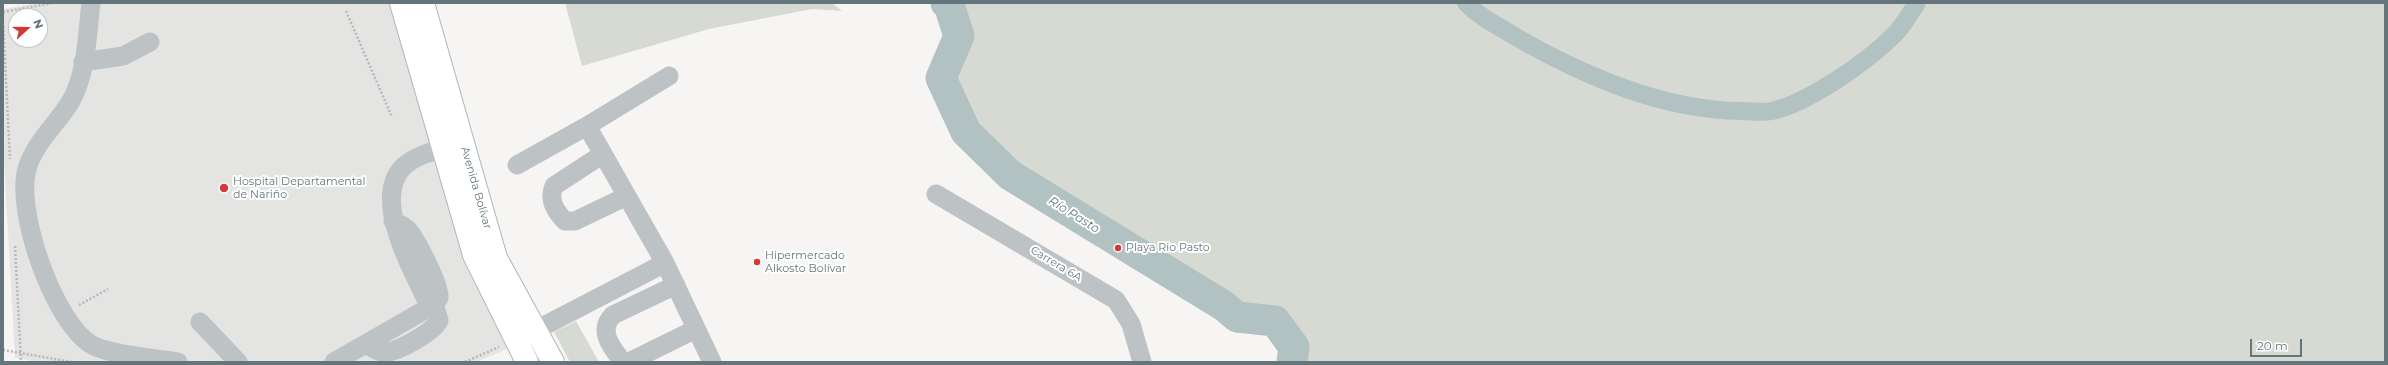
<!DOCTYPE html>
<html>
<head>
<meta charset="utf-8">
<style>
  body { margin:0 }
  #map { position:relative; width:2388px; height:365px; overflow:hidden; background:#f6f5f3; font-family:Montserrat,sans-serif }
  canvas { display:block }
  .frame { position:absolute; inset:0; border:4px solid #64767b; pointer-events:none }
  .north { position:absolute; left:8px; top:8px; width:40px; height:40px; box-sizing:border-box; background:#fff; border:1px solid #c1c8ca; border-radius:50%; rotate:69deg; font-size:11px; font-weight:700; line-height:16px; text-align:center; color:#64767b }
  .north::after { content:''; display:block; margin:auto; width:14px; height:18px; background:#d23937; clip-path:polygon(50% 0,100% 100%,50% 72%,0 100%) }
  .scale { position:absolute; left:2250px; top:339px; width:52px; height:18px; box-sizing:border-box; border:2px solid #64767b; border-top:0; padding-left:5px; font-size:12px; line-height:14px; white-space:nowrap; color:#64767b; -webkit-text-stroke:3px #fff; paint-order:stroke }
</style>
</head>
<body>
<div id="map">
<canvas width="2388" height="365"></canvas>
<div class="frame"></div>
<div class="north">N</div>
<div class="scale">20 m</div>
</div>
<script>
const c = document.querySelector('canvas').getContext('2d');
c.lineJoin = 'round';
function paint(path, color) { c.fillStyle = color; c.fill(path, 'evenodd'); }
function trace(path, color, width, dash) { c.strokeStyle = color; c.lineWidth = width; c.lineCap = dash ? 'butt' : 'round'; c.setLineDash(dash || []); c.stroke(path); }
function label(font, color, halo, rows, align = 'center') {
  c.font = font + ' Montserrat,sans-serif'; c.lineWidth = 4; c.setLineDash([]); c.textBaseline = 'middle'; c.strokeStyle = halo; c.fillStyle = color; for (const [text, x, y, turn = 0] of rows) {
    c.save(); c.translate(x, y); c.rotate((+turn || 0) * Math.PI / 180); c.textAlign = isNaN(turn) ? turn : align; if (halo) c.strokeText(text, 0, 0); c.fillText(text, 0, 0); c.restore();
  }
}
const built = new Path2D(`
  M 38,3 L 390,3 L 456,235 L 467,265 L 507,349 L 476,362 L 39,362 L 15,358 L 3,142 L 3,9 ZM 16,16 L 40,16 L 40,40 L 16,40 Z`);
const green = new Path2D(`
  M 565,3 L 832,3 L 842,11 L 812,9 L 709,29 L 582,66 Z
  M 954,3 L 2385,3 L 2385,362 L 1292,362 L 1294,347 L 1275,321 L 1237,317 L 1224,306 L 1010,175 L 966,132 L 948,80 L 966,42 Z
  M 576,321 L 599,362 L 570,362 L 554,332 Z`);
const canal = new Path2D(`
  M 1466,3 C 1479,17 1500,27 1516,37 C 1584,76 1662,110 1741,111 C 1751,111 1762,113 1772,111 C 1808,103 1867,62 1894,35 C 1903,26 1910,13 1917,3`);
const river = new Path2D(`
  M 946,3 L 949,5 L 959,36 L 941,78 L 966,132 L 1010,175 L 1224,306 L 1237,317 L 1275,321 L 1294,347 L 1292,362`);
const path = new Path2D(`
  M 346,11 L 392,117
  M 3,12 L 53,3
  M 3,22 L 10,159
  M 15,246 L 21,362
  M 79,305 L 108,289
  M 3,350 L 72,362
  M 465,362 L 499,347`);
const minor = new Path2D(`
  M 91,3 C 87,35 87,72 71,101 C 57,124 35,142 27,169 C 15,211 54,323 92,345 C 111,355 155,358 178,362
  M 83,62 L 123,56 L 150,42
  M 603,154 L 554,186 C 548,200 555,211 565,221 L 575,221 L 627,196
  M 517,165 L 587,126
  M 936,194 L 1116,300 L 1131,324 L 1142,362
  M 393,221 C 399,224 405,226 409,231 C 417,241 441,287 439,298 L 430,307
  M 665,263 L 587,126 L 669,76
  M 200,322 L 238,362
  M 536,330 L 665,263 L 712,362
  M 366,344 C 371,347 377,352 383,352 C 395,354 436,331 439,320 L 434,304
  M 334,362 L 430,307 C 414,274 370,198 404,166 C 415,156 429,153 443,148
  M 623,362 C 612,348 597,331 613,315 L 676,285
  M 629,362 L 696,329`);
const major = new Path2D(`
  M 401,3 L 474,255 L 527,362
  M 423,3 L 496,258 L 553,362`);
const markers = [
  [224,188,5,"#d23937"],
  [1118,248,4,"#d23937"],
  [757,262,4,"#d23937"]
];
const poiNames = [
  ["Hospital Departamental",233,182],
  ["de Nariño",233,195],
  ["Playa Rio Pasto",1126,248],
  ["Hipermercado",765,256],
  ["Alkosto Bolívar",765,269]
];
const streetNames = [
  ["Avenida Bolívar",476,188,74],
  ["Carrera 6A",1056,264,31]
];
const waterNames = [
  ["Río Pasto",1074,215,32]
];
paint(built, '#e4e5e3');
paint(green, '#d7dad2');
trace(canal, '#b2c2c2', 18);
trace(river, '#b2c2c2', 31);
trace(major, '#afb5b7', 24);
trace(path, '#b5b9bb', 2.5, [2, 2]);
trace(minor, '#bdc2c4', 19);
trace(major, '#fff', 22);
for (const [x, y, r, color] of markers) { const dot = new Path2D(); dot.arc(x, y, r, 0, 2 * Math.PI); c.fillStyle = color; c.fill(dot); trace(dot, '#fff', 1.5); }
label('11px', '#64767b', '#fff', poiNames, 'left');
label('11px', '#64767b', '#fff', streetNames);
label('italic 12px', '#5e7677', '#fff', waterNames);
</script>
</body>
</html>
